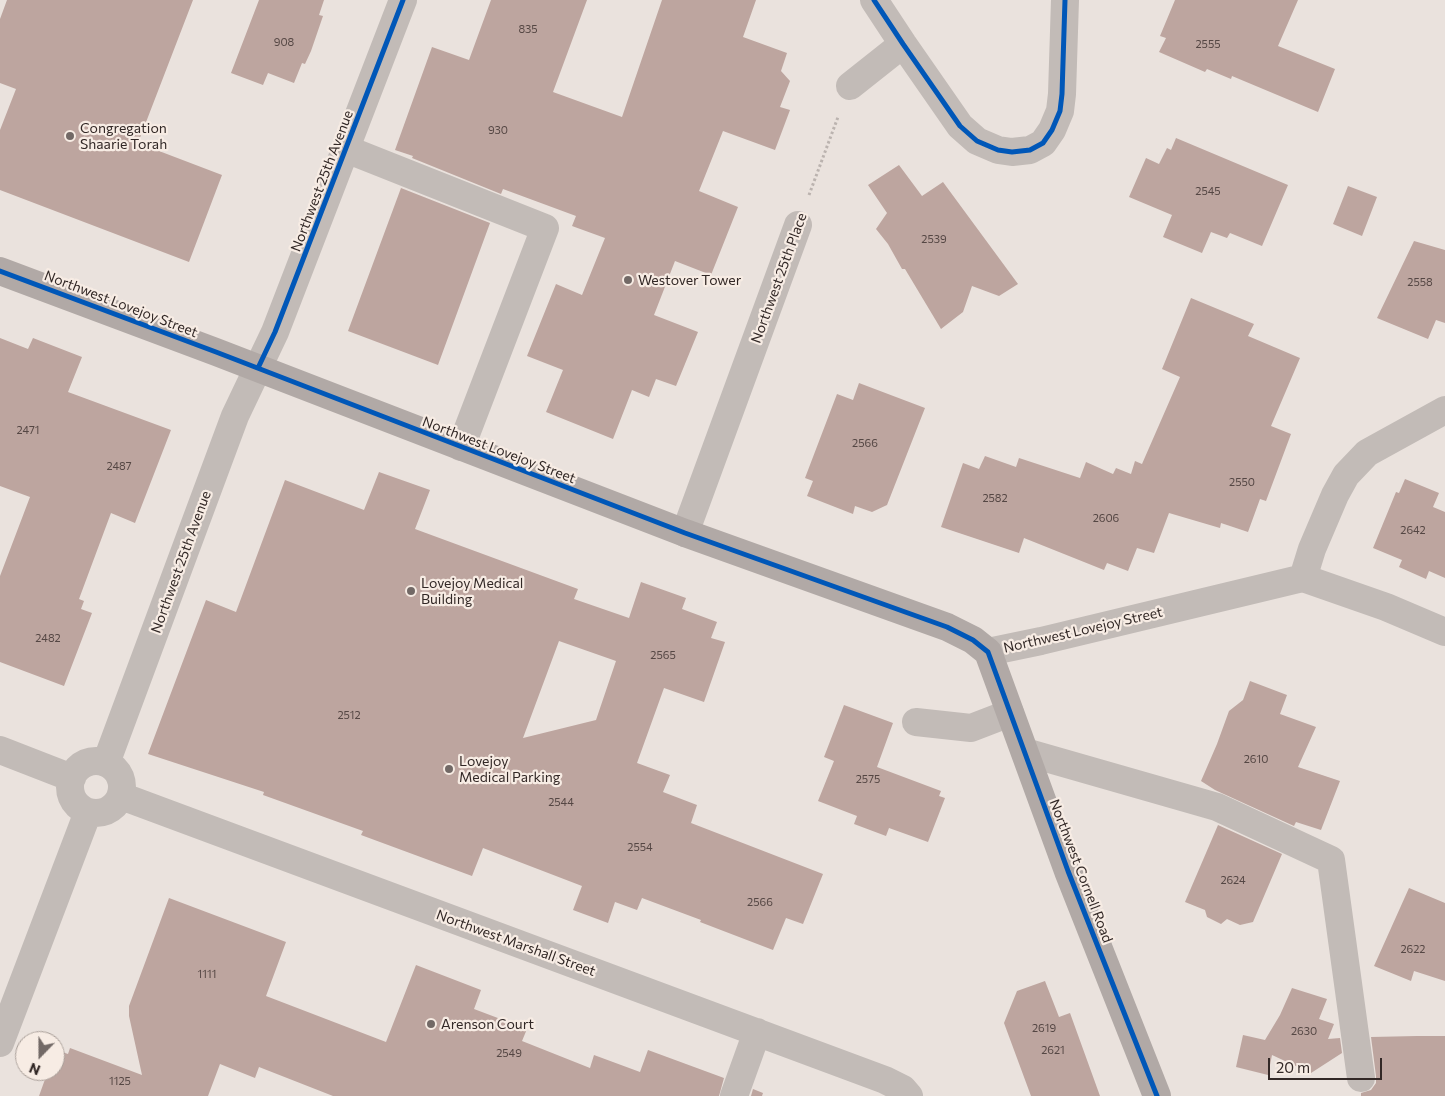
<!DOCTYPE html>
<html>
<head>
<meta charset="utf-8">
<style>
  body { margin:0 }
  #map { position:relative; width:1445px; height:1096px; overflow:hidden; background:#eae2dd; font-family:Commissioner,sans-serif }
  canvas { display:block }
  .north { position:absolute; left:15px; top:1031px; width:50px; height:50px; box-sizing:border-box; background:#f7ece4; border:1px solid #a89e98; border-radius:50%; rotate:202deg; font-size:14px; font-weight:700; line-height:20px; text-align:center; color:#322826 }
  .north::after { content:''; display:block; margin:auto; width:18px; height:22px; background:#726966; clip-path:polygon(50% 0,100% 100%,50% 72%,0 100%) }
  .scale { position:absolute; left:1268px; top:1058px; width:114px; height:22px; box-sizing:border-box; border:2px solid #322826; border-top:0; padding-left:6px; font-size:15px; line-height:18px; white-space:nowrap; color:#322826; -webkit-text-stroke:4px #f7ece4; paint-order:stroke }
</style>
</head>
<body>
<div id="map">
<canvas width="1445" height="1096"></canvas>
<div class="north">N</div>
<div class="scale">20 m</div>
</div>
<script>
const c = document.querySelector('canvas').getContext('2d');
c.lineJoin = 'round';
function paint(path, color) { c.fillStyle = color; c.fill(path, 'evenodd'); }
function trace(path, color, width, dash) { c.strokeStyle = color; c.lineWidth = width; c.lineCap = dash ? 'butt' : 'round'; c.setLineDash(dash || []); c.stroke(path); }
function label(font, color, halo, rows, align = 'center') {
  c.font = font + ' Commissioner,sans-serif'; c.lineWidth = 4.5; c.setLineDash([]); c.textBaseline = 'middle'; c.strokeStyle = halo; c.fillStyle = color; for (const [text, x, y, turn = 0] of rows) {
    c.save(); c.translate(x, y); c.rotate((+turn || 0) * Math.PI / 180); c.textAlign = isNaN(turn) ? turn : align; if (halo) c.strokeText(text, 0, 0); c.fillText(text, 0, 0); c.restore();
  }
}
const building = new Path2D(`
  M 7,0 L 193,0 L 138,143 L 222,175 L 189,262 L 0,190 L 0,130 L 16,89 L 0,83 L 0,19 Z
  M 259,0 L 324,0 L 319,15 L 323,16 L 311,51 L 305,64 L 302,63 L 294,83 L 268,73 L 263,85 L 231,73 Z
  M 491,0 L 587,0 L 553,92 L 622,117 L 662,0 L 756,0 L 743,37 L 787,53 L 781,71 L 790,81 L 780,107 L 790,110 L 775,150 L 723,131 L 699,191 L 738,207 L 711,275 L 675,261 L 654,315 L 698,332 L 676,386 L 656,379 L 649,397 L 632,390 L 613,439 L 546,412 L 563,370 L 527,356 L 556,284 L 582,295 L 605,238 L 572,226 L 576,216 L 503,189 L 501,194 L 412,158 L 413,156 L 395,150 L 432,47 L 469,60 Z
  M 1175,0 L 1298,0 L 1278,46 L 1335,69 L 1318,112 L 1232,76 L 1231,79 L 1207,69 L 1205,72 L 1159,52 L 1166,38 L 1160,36 Z
  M 1176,138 L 1288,185 L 1262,246 L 1230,233 L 1227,238 L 1211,232 L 1202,253 L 1163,237 L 1172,215 L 1129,197 L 1146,158 L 1159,164 L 1167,148 L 1171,150 Z
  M 899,165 L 922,196 L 943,182 L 1018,284 L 999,296 L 972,286 L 963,312 L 941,329 L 905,269 L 902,269 L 888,244 L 876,229 L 887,213 L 868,185 Z
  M 1348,186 L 1377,197 L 1362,236 L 1333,224 Z
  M 401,188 L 490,223 L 438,365 L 348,331 Z
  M 1414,241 L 1445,250 L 1445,323 L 1436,320 L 1428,339 L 1377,318 Z
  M 1191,298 L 1254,324 L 1248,336 L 1300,358 L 1271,426 L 1291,434 L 1266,501 L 1260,499 L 1248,532 L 1221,523 L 1220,528 L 1169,513 L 1154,553 L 1137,548 L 1128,571 L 1107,563 L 1104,570 L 1024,538 L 1019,553 L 941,527 L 963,463 L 979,469 L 985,456 L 1016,467 L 1019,458 L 1080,478 L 1086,462 L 1113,474 L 1116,468 L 1131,474 L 1135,461 L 1142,464 L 1180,377 L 1162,369 Z
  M 0,338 L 28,349 L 33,338 L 82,357 L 68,392 L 171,430 L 135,523 L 111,513 L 79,599 L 84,601 L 81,609 L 92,613 L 64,686 L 0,662 L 0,576 L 30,497 L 0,486 Z
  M 859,383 L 925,408 L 887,505 L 872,512 L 855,506 L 853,514 L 807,496 L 813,481 L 805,478 L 837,394 L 853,400 Z
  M 379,472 L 430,490 L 415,529 L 578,589 L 574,599 L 629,618 L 641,582 L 686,598 L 682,609 L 717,622 L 711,638 L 725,642 L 704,702 L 664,688 L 637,763 L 670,775 L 663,792 L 697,805 L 691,823 L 823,874 L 803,924 L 786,918 L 773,950 L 700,922 L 701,920 L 642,898 L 637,910 L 615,902 L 608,923 L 573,910 L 582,886 L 483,848 L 472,876 L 361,835 L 363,831 L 263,795 L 264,792 L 148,754 L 206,600 L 236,612 L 285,480 L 364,510 ZM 559,641 L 616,661 L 596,720 L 523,738 Z
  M 1405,479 L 1439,493 L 1433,507 L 1445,512 L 1445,578 L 1429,571 L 1426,579 L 1399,567 L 1402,560 L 1373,548 L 1396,492 L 1399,493 Z
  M 1250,681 L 1287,695 L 1280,714 L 1316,727 L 1298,767 L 1340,781 L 1321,830 L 1296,822 L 1294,826 L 1215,790 L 1201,781 L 1217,744 L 1229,711 L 1243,700 Z
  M 844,705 L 893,723 L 877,767 L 941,791 L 939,796 L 945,798 L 928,842 L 889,828 L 886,836 L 854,824 L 857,816 L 818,801 L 834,761 L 824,757 Z
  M 1218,825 L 1282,854 L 1253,922 L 1240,925 L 1227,919 L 1221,924 L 1207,917 L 1205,910 L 1185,902 Z
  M 1409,888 L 1445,903 L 1445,981 L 1414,971 L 1411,981 L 1374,966 Z
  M 169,898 L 286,942 L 266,996 L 386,1042 L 416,965 L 481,990 L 474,1009 L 527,1029 L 522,1041 L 590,1068 L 594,1055 L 640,1072 L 648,1050 L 724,1078 L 719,1096 L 333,1096 L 259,1067 L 255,1078 L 220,1064 L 208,1096 L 39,1096 L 48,1071 L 55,1071 L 56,1050 L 68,1054 L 70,1048 L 142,1075 L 129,1016 L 129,1006 Z
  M 1045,981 L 1059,1017 L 1070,1013 L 1100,1096 L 1031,1096 L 1004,1023 L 1017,991 Z
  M 1292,988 L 1327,999 L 1319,1019 L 1334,1024 L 1328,1039 L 1340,1038 L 1342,1053 L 1311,1073 L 1272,1055 L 1268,1075 L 1236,1067 L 1243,1035 L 1265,1040 L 1280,1015 Z
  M 1417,1036 L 1445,1036 L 1445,1096 L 1361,1096 L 1361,1093 L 1371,1090 L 1376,1083 L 1376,1076 L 1371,1037 Z
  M 753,1089 L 763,1093 L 762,1096 L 751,1096 Z`);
const path = new Path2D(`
  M 809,195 L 838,117`);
const minor = new Path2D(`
  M 874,0 L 903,44 L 960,126 L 977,141 L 998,150 L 1012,152 L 1030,150 L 1043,143 L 1052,130 L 1060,111 L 1062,94 L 1065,0
  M 850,86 L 903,44
  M 346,149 L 545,228 L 461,447
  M 685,533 L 798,225
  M 1303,578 L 1312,549 L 1335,495 L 1346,475 L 1367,453 L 1445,410
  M 988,652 L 1041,641 L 1303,578 L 1386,607 L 1445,632
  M 916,722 L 971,728 L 1010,713
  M 0,750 L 72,778
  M 1025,752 L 1217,807 L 1331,860 L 1361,1078
  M70 787a26 26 0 1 1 52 0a26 26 0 1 1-52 0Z
  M 106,763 L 235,416 L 275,332 L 403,0
  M 121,796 L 885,1080 L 903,1089 L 909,1096
  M 0,1043 L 88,812
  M 734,1096 L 757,1032`);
const major = new Path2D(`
  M 0,271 L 216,352 L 685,533 L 947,627 L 973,640 L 988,652 L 1068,871 L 1157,1096`);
const cycleway = new Path2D(`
  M 874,0 L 903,44 L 960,126 L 977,141 L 998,150 L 1012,152 L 1030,150 L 1043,143 L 1052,130 L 1060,111 L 1062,94 L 1065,0
  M 0,271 L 216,352 L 685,533 L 947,627 L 973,640 L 988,652 L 1068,871 L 1157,1096
  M 258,368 L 275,332 L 403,0`);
const markers = [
  [70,136,5,"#726966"],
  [628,280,5,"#726966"],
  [411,591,5,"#726966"],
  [449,769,5,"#726966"],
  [431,1024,5,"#726966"]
];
const numberNames = [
  ["835",528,29],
  ["908",284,42],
  ["2555",1208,44],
  ["930",498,130],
  ["2545",1208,191],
  ["2539",934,239],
  ["2558",1420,282],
  ["2471",28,430],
  ["2566",865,443],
  ["2487",119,466],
  ["2550",1242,482],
  ["2582",995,498],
  ["2606",1106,518],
  ["2642",1413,530],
  ["2482",48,638],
  ["2565",663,655],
  ["2512",349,715],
  ["2610",1256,759],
  ["2575",868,779],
  ["2544",561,802],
  ["2554",640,847],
  ["2624",1233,880],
  ["2566",760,902],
  ["2622",1413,949],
  ["1111",207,974],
  ["2619",1044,1028],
  ["2630",1304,1031],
  ["2621",1053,1050],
  ["2549",509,1053],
  ["1125",120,1081]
];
const poiNames = [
  ["Congregation",80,128],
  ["Shaarie Torah",80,144],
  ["Westover Tower",638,280],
  ["Lovejoy Medical",421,583],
  ["Building",421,599],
  ["Lovejoy",459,761],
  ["Medical Parking",459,777],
  ["Arenson Court",441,1024]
];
const streetNames = [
  ["Northwest 25th Avenue",322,181,-69],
  ["Northwest 25th Place",779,278,-70],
  ["Northwest Lovejoy Street",121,304,21],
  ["Northwest Lovejoy Street",499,450,21],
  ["Northwest 25th Avenue",181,562,-70],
  ["Northwest Lovejoy Street",1083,630,-13],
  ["Northwest Cornell Road",1081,871,69],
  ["Northwest Marshall Street",516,943,20]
];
paint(building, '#bda59f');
trace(path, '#bbb3af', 3, [2.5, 2.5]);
trace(minor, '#c2bbb7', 28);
trace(major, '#b1a9a6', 28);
trace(cycleway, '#0057b8', 5);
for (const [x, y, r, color] of markers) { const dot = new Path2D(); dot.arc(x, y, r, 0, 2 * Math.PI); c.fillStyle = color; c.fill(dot); trace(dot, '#f7ece4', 2); }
label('11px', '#554744', null, numberNames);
label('14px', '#322826', '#f7ece4', poiNames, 'left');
label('14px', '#322826', '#f7ece4', streetNames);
</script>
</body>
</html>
